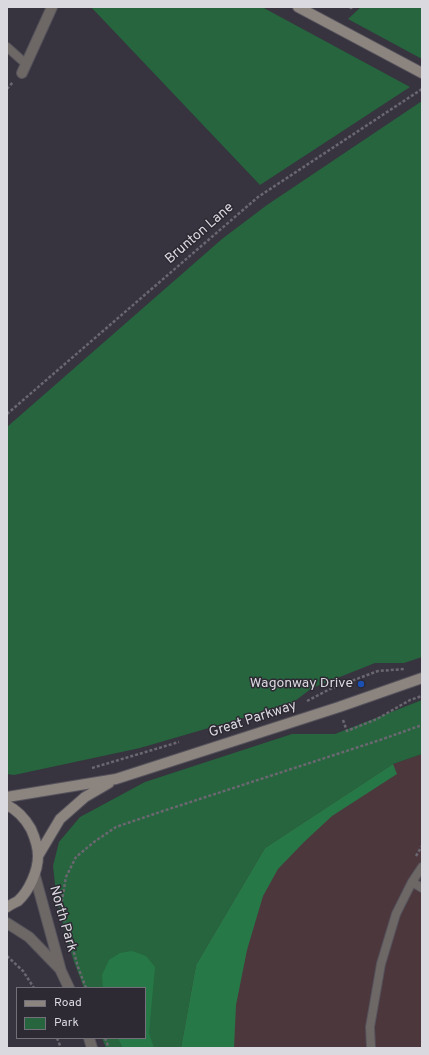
<!DOCTYPE html>
<html>
<head>
<meta charset="utf-8">
<style>
  body { margin:0 }
  #map { position:relative; width:429px; height:1055px; overflow:hidden; background:#37343f; font-family:Overpass,sans-serif }
  canvas { display:block }
  .frame { position:absolute; inset:0; border:8px solid #dbd9e0; pointer-events:none }
  .legend { position:absolute; left:16px; top:987px; width:130px; height:52px; box-sizing:border-box; background:#2d2a34; border:1px solid #737079; margin:0; padding:5px 7px; list-style:none; font-size:12px; color:#dbd9e0 }
  .legend li { display:flex; align-items:center; gap:8px; height:20px }
  .legend b { width:20px; border:1px solid #737079 }
</style>
</head>
<body>
<div id="map">
<canvas width="429" height="1055"></canvas>
<div class="frame"></div>
<ul class="legend">
<li><b style="height:5px;background:#8c847e"></b>Road</li>
<li><b style="height:11px;background:#26653d"></b>Park</li>
</ul>
</div>
<script>
const c = document.querySelector('canvas').getContext('2d');
c.lineJoin = 'round';
function paint(path, color) { c.fillStyle = color; c.fill(path, 'evenodd'); }
function trace(path, color, width, dash) { c.strokeStyle = color; c.lineWidth = width; c.lineCap = dash ? 'butt' : 'round'; c.setLineDash(dash || []); c.stroke(path); }
function label(font, color, halo, rows, align = 'center') {
  c.font = font + ' Overpass,sans-serif'; c.lineWidth = 3; c.setLineDash([]); c.textBaseline = 'middle'; c.strokeStyle = halo; c.fillStyle = color; for (const [text, x, y, turn = 0] of rows) {
    c.save(); c.translate(x, y); c.rotate((+turn || 0) * Math.PI / 180); c.textAlign = isNaN(turn) ? turn : align; if (halo) c.strokeText(text, 0, 0); c.fillText(text, 0, 0); c.restore();
  }
}
const commercial = new Path2D(`
  M 422,754 L 422,1048 L 181,1048 L 196,965 L 265,848 L 393,764 Z`);
const green = new Path2D(`
  M 91,7 L 262,7 L 410,87 L 260,185 Z
  M 361,7 L 422,7 L 422,59 L 348,19 Z
  M 422,101 L 422,657 L 404,663 L 375,663 L 312,688 L 291,704 L 140,748 L 14,775 L 7,774 L 7,427 L 222,239 L 267,205 Z
  M 422,700 L 422,754 L 393,764 L 265,848 L 196,965 L 181,1048 L 106,1048 L 102,1038 L 145,1038 L 145,988 L 84,988 L 73,959 L 57,902 L 53,866 L 59,842 L 80,817 L 145,782 L 292,734 L 335,734 Z`);
const forest = new Path2D(`
  M 393,764 L 397,774 L 332,816 L 304,842 L 278,869 L 263,896 L 247,950 L 236,1005 L 234,1048 L 181,1048 L 196,965 L 265,848 Z
  M 132,951 L 146,956 L 155,967 L 149,1033 L 154,1048 L 123,1048 L 118,1038 L 145,1038 L 145,988 L 103,988 L 102,975 L 109,960 L 120,953 Z`);
const path = new Path2D(`
  M 350,7 L 351,8 L 352,7
  M 7,89 L 13,82
  M 7,414 L 258,197 L 422,89
  M 307,701 L 330,689 L 378,671 L 404,669
  M 343,720 L 347,731 L 377,719 L 410,700 L 422,696
  M 92,768 L 179,742
  M 416,856 L 422,846
  M 7,956 L 23,971 L 34,988
  M 86,988 L 78,967 L 61,906 L 66,877 L 76,857 L 94,842 L 116,827 L 160,812 L 380,740 L 422,725
  M 57,1038 L 61,1048
  M 105,1038 L 109,1048`);
const lane = new Path2D(`
  M 7,47 L 26,64
  M 412,882 L 422,888
  M 371,1048 L 370,1027 L 381,964 L 396,914 L 412,882 L 422,867`);
const street = new Path2D(`
  M 22,73 L 52,7
  M 35,876 L 61,971 L 69,988
  M 7,923 L 29,937 L 60,969
  M 89,1038 L 92,1048`);
const secondary = new Path2D(`
  M 298,7 L 422,73
  M 7,797 L 116,779 L 339,707 L 422,678
  M 7,805 C 17,810 26,820 31,829 C 35,838 38,847 38,856 C 38,871 29,891 18,901 C 14,903 10,905 7,907
  M 38,856 L 60,819 L 85,797 L 109,783`);
const markers = [
  [361,684,4,"#1a4fb4"]
];
const streetNames = [
  ["Brunton Lane",200,234,-41],
  ["Great Parkway",253,720,-18],
  ["North Park",62,919,74]
];
const poiNames = [
  ["Wagonway Drive",353,684]
];
paint(commercial, '#4c373d');
paint(green, '#26653d');
paint(forest, '#277847');
trace(lane, '#55525c', 10);
trace(street, '#55525c', 12);
trace(secondary, '#55525c', 12);
trace(path, '#6a6771', 2.5, [3, 2]);
trace(lane, '#6d6865', 8);
trace(street, '#6d6865', 10);
trace(secondary, '#8c847e', 10);
for (const [x, y, r, color] of markers) { const dot = new Path2D(); dot.arc(x, y, r, 0, 2 * Math.PI); c.fillStyle = color; c.fill(dot); trace(dot, '#2d2a34', 1.5); }
label('14px', '#dbd9e0', '#2d2a34', streetNames);
label('14px', '#dbd9e0', '#2d2a34', poiNames, 'right');
</script>
</body>
</html>
